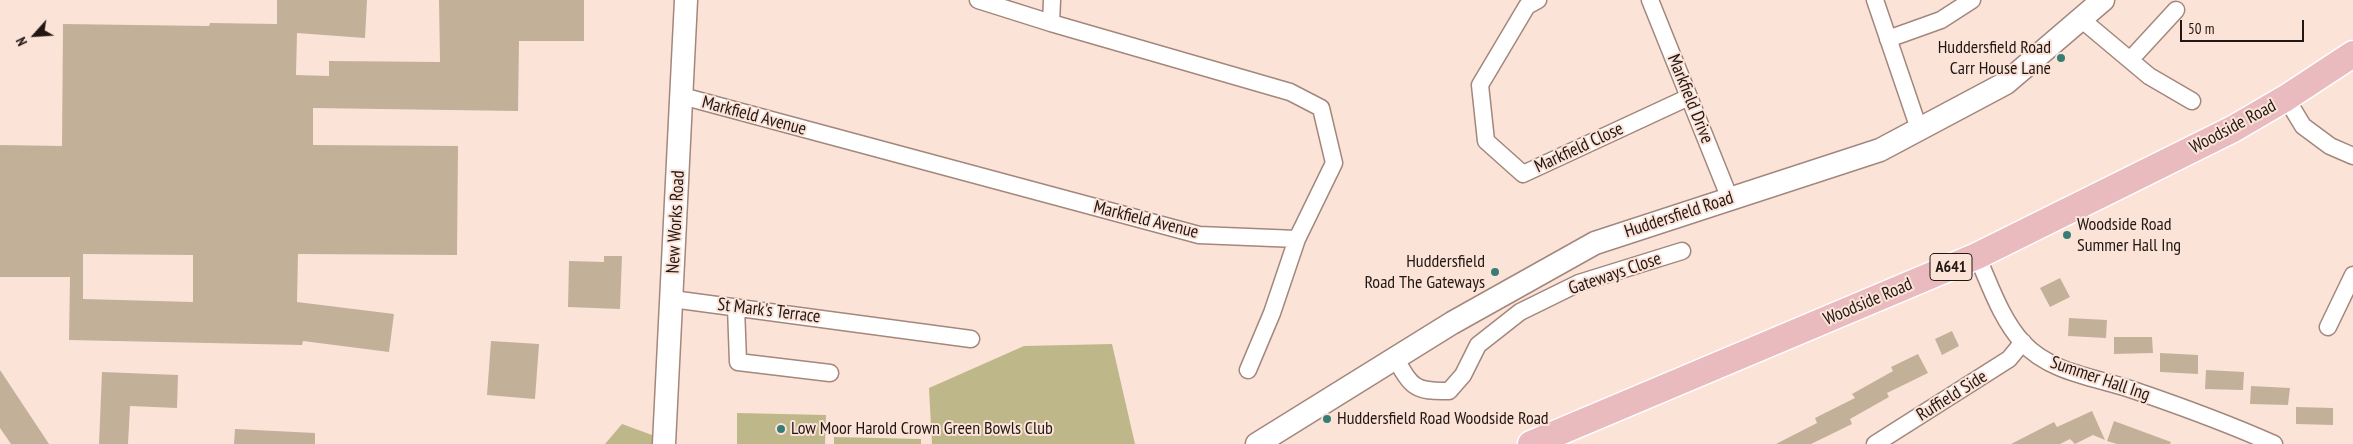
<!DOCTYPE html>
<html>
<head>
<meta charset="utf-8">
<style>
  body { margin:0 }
  #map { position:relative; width:2353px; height:444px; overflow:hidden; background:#fce3d8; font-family:"PT Sans Narrow",sans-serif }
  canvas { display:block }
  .north { position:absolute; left:10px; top:10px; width:50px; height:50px; -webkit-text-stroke:4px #fce3d8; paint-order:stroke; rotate:244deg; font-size:14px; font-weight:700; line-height:20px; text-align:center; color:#221713 }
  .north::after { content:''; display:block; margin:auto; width:18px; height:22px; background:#221713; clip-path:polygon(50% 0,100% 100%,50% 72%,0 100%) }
  .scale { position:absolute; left:2180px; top:20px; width:124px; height:22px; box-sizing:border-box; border:2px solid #221713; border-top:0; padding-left:6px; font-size:15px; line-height:18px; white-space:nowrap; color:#221713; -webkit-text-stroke:4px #fce3d8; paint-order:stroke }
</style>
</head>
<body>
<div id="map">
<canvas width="2353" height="444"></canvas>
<div class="north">N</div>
<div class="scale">50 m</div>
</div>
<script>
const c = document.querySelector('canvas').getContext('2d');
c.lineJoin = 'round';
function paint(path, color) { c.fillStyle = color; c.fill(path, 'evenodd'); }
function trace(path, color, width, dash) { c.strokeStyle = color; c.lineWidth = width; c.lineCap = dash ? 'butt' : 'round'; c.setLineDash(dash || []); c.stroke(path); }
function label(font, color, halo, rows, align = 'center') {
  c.font = font + ' "PT Sans Narrow",sans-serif'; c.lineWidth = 4; c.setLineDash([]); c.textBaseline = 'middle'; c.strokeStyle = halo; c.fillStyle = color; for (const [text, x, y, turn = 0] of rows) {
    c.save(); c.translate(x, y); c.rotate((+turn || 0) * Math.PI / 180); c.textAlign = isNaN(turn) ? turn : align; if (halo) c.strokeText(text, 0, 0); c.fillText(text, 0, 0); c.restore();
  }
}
const green = new Path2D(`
  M 1112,344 L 1135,444 L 932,444 L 929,388 L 1024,346 Z
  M 737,413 L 826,415 L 825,444 L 737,444 Z
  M 622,424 L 652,435 L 652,444 L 605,444 Z
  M 834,437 L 921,439 L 921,444 L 834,444 Z`);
const building = new Path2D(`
  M 277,0 L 367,0 L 365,38 L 297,33 L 296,75 L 329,76 L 329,61 L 440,62 L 439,0 L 584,0 L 584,41 L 519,41 L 518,111 L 313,108 L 313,145 L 458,146 L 457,255 L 298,254 L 297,302 L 394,314 L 389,352 L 303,341 L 302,345 L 69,340 L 70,277 L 0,277 L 0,145 L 62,146 L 63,24 L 209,26 L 210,23 L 277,24 ZM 83,254 L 193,255 L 193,302 L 83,299 Z
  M 604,256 L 622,256 L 620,309 L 568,307 L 569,261 L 604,262 Z
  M 2060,278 L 2070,297 L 2050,307 L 2040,288 Z
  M 2069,318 L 2107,320 L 2106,338 L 2068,336 Z
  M 1952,331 L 1959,346 L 1942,355 L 1935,339 Z
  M 2114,337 L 2152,337 L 2153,353 L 2114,354 Z
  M 491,341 L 539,344 L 535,399 L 487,395 Z
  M 2160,353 L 2198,355 L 2198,374 L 2160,372 Z
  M 1918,354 L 1928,373 L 1887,393 L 1889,397 L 1850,419 L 1852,424 L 1811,444 L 1776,444 L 1817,423 L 1815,418 L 1855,398 L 1852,394 L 1893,371 L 1891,367 Z
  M 0,370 L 49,444 L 11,444 L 0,428 Z
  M 2206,370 L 2244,372 L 2243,390 L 2205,389 Z
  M 102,372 L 178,375 L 177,408 L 130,406 L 128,444 L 99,444 Z
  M 2251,386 L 2290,388 L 2288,405 L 2250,404 Z
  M 2296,407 L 2333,408 L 2333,425 L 2296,424 Z
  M 2092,411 L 2105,440 L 2093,435 L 2075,444 L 2070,439 L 2060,444 L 2011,444 L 2054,422 L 2057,427 Z
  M 2114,421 L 2171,442 L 2170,444 L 2117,444 L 2107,441 Z
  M 235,429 L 315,433 L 315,444 L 234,444 Z`);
const street = new Path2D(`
  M 978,0 L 1051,23
  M 1538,0 L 1527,6 L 1480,85 L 1486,141 L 1523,174 L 1689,97
  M 1650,0 L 1730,199
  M 1875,0 L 1919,129
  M 2081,19 L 2149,76 L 2192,101
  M 1888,39 L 1941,20 L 1972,0
  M 2130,60 L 2176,10
  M 682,96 L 1199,235 L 1297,239 L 1334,163 L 1321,108 L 1290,92 L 1051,23 L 1052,0
  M 2286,98 L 2303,126 L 2330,146 L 2353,156
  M 1977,256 C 1990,285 2001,319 2023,343 C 2051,373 2095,377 2133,390 C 2180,406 2229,424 2274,444
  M 672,299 L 971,339
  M 736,307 L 738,362 L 830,373
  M 2328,327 L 2353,275
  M 1395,358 C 1412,387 1414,392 1449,391 L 1463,375 L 1478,345 L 1520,312 L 1579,283 L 1682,251
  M 1248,370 L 1272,313 L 1297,239
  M 1875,444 L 2009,359 L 2023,342`);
const secondary = new Path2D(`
  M 664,444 L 686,0
  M 1257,444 L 1452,323 L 1595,243 L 1880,150 L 2006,83 L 2103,0`);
const primary = new Path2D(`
  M 1531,444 L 1977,256 L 2233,129 L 2286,98 L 2353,54`);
const markers = [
  [2061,58,5,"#377d75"],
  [2067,235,5,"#377d75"],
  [1495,272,5,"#377d75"],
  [1327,419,5,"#377d75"],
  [781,429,5,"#377d75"]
];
const shields = [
  [1951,267,42]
];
const shieldNames = [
  ["A641",1951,267]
];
const poiNames = [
  ["Huddersfield Road",2051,48,"right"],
  ["Carr House Lane",2051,69,"right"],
  ["Woodside Road",2077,225],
  ["Summer Hall Ing",2077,246],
  ["Huddersfield",1485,262,"right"],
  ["Road The Gateways",1485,283,"right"],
  ["Huddersfield Road Woodside Road",1337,419],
  ["Low Moor Harold Crown Green Bowls Club",791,429]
];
const streetNames = [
  ["Markfield Drive",1690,99,68],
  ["Markfield Avenue",754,116,15],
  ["Woodside Road",2233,127,-28],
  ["Markfield Close",1579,148,-25],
  ["Huddersfield Road",1679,215,-18],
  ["Markfield Avenue",1146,220,14],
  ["New Works Road",676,222,-87],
  ["Gateways Close",1615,274,-19],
  ["Woodside Road",1868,302,-23],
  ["St Mark's Terrace",769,311,7],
  ["Summer Hall Ing",2100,379,19],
  ["Ruffield Side",1952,396,-32]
];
paint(green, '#beb789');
paint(building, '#c3b099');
trace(street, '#a3877c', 19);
trace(secondary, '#a3877c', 25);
trace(primary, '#fff', 29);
trace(street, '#fff', 16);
trace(secondary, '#fff', 22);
trace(primary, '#e9bbbe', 26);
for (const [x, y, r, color] of markers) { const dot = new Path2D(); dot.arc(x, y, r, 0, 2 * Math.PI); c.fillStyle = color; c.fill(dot); trace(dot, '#fce3d8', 2); }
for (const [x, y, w] of shields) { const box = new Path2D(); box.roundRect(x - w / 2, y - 13.5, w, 27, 4); c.fillStyle = '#fce3d8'; c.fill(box); trace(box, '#221713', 1); }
label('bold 16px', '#221713', null, shieldNames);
label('18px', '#221713', '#fce3d8', poiNames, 'left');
label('18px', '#221713', '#fce3d8', streetNames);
</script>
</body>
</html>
